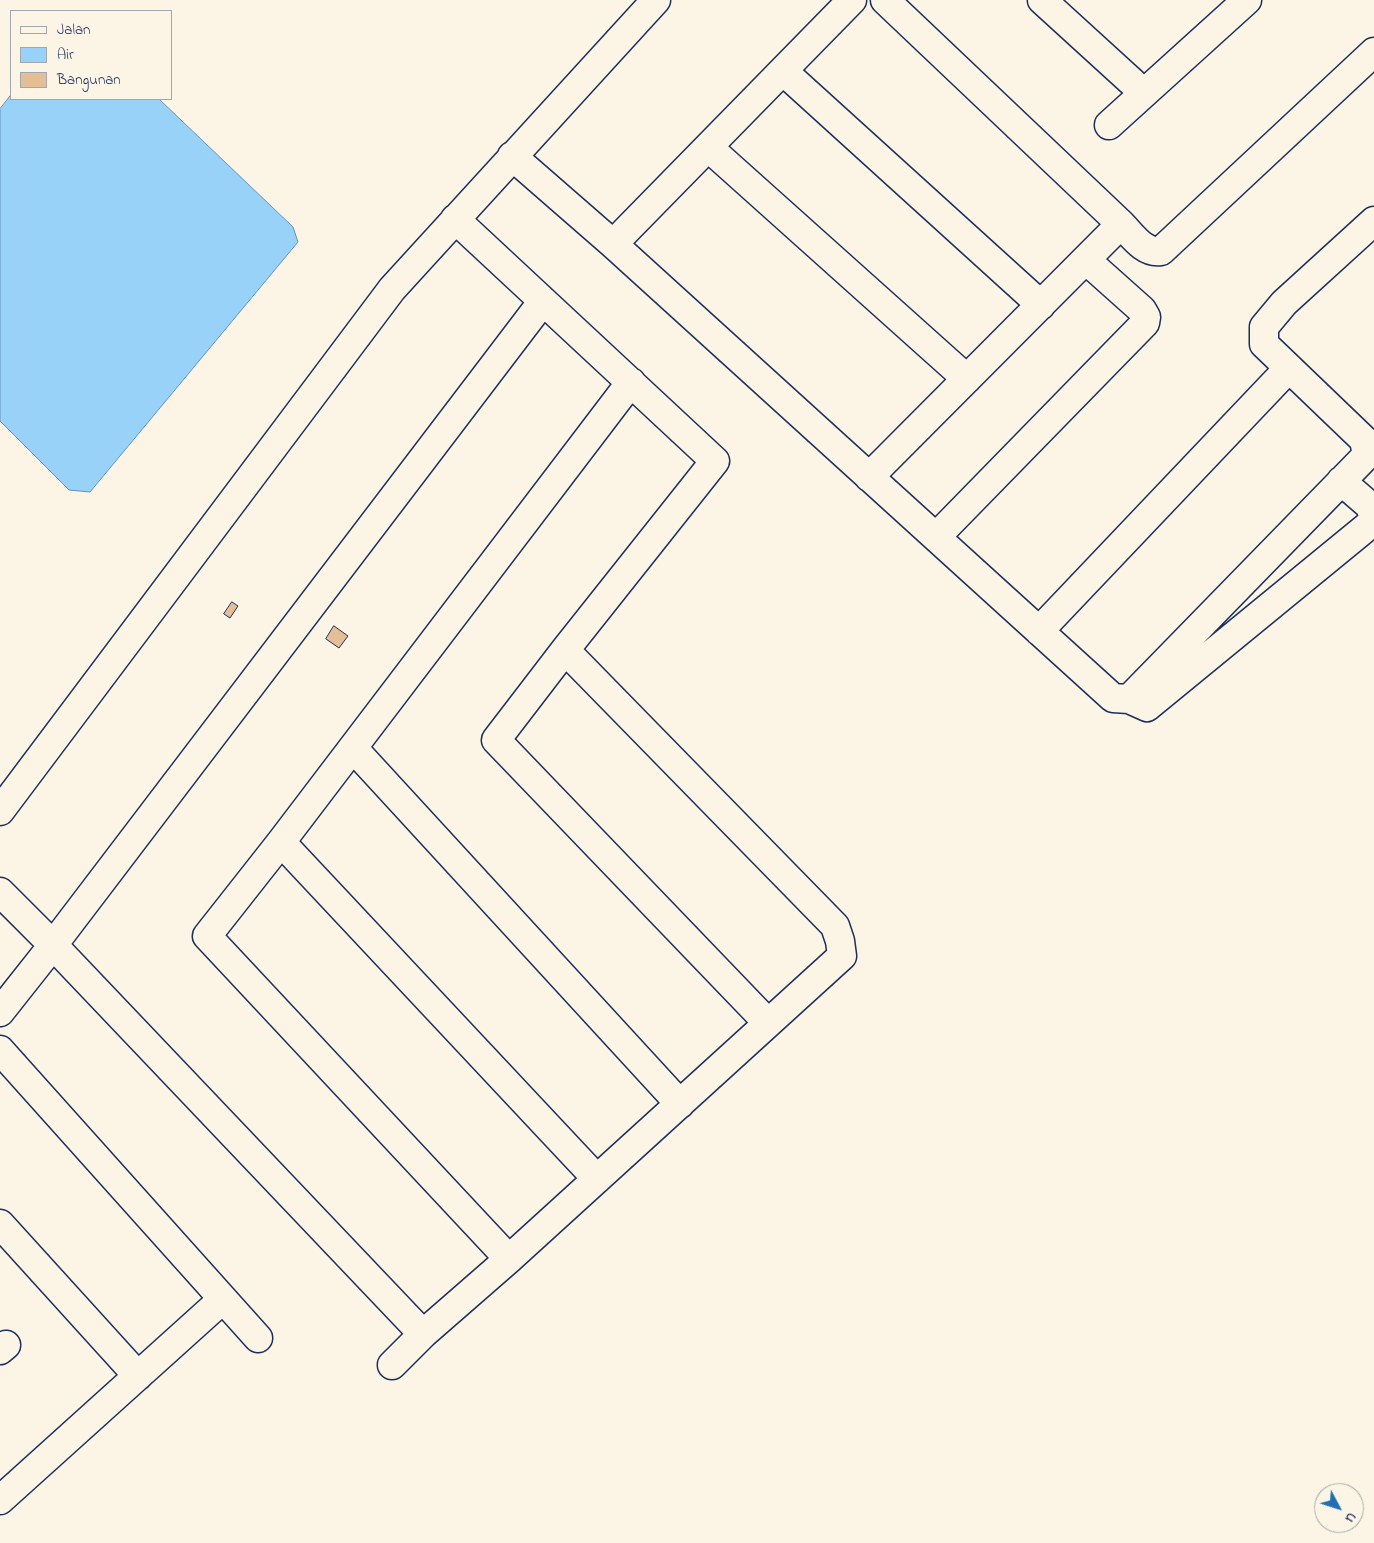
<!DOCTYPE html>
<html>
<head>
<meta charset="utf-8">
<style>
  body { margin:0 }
  #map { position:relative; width:1374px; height:1543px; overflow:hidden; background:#fcf5e5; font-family:"Indie Flower",sans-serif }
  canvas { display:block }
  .legend { position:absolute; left:10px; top:10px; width:162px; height:90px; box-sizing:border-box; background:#fcf5e5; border:1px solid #a2a6af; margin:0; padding:6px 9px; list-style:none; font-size:15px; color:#1b2f5e }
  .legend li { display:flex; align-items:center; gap:10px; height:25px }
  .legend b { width:25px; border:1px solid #a2a6af }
  .north { position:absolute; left:1314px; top:1483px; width:50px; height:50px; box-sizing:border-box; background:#fcf5e5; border:1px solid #a2a6af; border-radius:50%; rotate:130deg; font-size:14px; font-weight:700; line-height:20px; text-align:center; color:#1b2f5e }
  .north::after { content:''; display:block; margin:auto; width:18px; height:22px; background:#1f6fb2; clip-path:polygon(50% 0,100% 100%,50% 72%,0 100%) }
</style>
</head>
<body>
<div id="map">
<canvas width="1374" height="1543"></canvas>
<ul class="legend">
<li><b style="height:6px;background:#fcf5e5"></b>Jalan</li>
<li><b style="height:14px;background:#99d2f9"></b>Air</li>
<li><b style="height:14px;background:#e6be96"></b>Bangunan</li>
</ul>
<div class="north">U</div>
</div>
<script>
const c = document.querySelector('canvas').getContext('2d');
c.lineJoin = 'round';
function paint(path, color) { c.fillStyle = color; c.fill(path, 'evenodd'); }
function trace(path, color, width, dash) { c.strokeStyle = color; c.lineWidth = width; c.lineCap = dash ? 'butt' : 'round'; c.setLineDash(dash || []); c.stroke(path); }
const water = new Path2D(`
  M 11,95 L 11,99 L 159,99 L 293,227 L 298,242 L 90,492 L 69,490 L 0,421 L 0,109 Z`);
const building = new Path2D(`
  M 232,602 L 238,606 L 230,618 L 224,614 Z
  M 334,626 L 348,636 L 339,648 L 326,639 Z`);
const minor = new Path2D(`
  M 885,0 L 1121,224 C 1132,235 1144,254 1161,251 L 1374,52
  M 1042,0 L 1144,93
  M 783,71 L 1041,305
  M 1109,125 L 1247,0
  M 708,147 L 967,379
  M 512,156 L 613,244 L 1113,698 L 1129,699 L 1367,455 L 1364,440 L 1264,344 L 1264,327 L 1284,303 L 1374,221
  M 613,244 L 852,0
  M 869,477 L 1121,224
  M 1341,481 L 1370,506 L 1374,518
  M 936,537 L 1145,323 L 1146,317 L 1142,310 L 1086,260
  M 1039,631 L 1289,368
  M 565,650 L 496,740 L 768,1023
  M 1129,699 L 1147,707 L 1374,521
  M 353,748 L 680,1104
  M 0,811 L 392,289 L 656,0
  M 281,842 L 597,1179
  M 0,892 L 53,945 L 423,1334 L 509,1259 L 842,956 L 840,941 L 835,926 L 565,650 L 715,461 L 455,219
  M 0,1012 L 53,945 L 543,301
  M 0,1050 L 258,1338
  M 0,1224 L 138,1376
  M 509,1259 L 207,936 L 281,842 L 631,382
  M 0,1350 L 6,1345
  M 392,1365 L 423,1334
  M 0,1500 L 223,1299`);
paint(water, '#99d2f9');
trace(water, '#6791bb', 1);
paint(building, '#e6be96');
trace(building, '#1b2f5e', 1);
trace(minor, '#1b2f5e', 31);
trace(minor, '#fcf5e5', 28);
</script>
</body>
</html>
